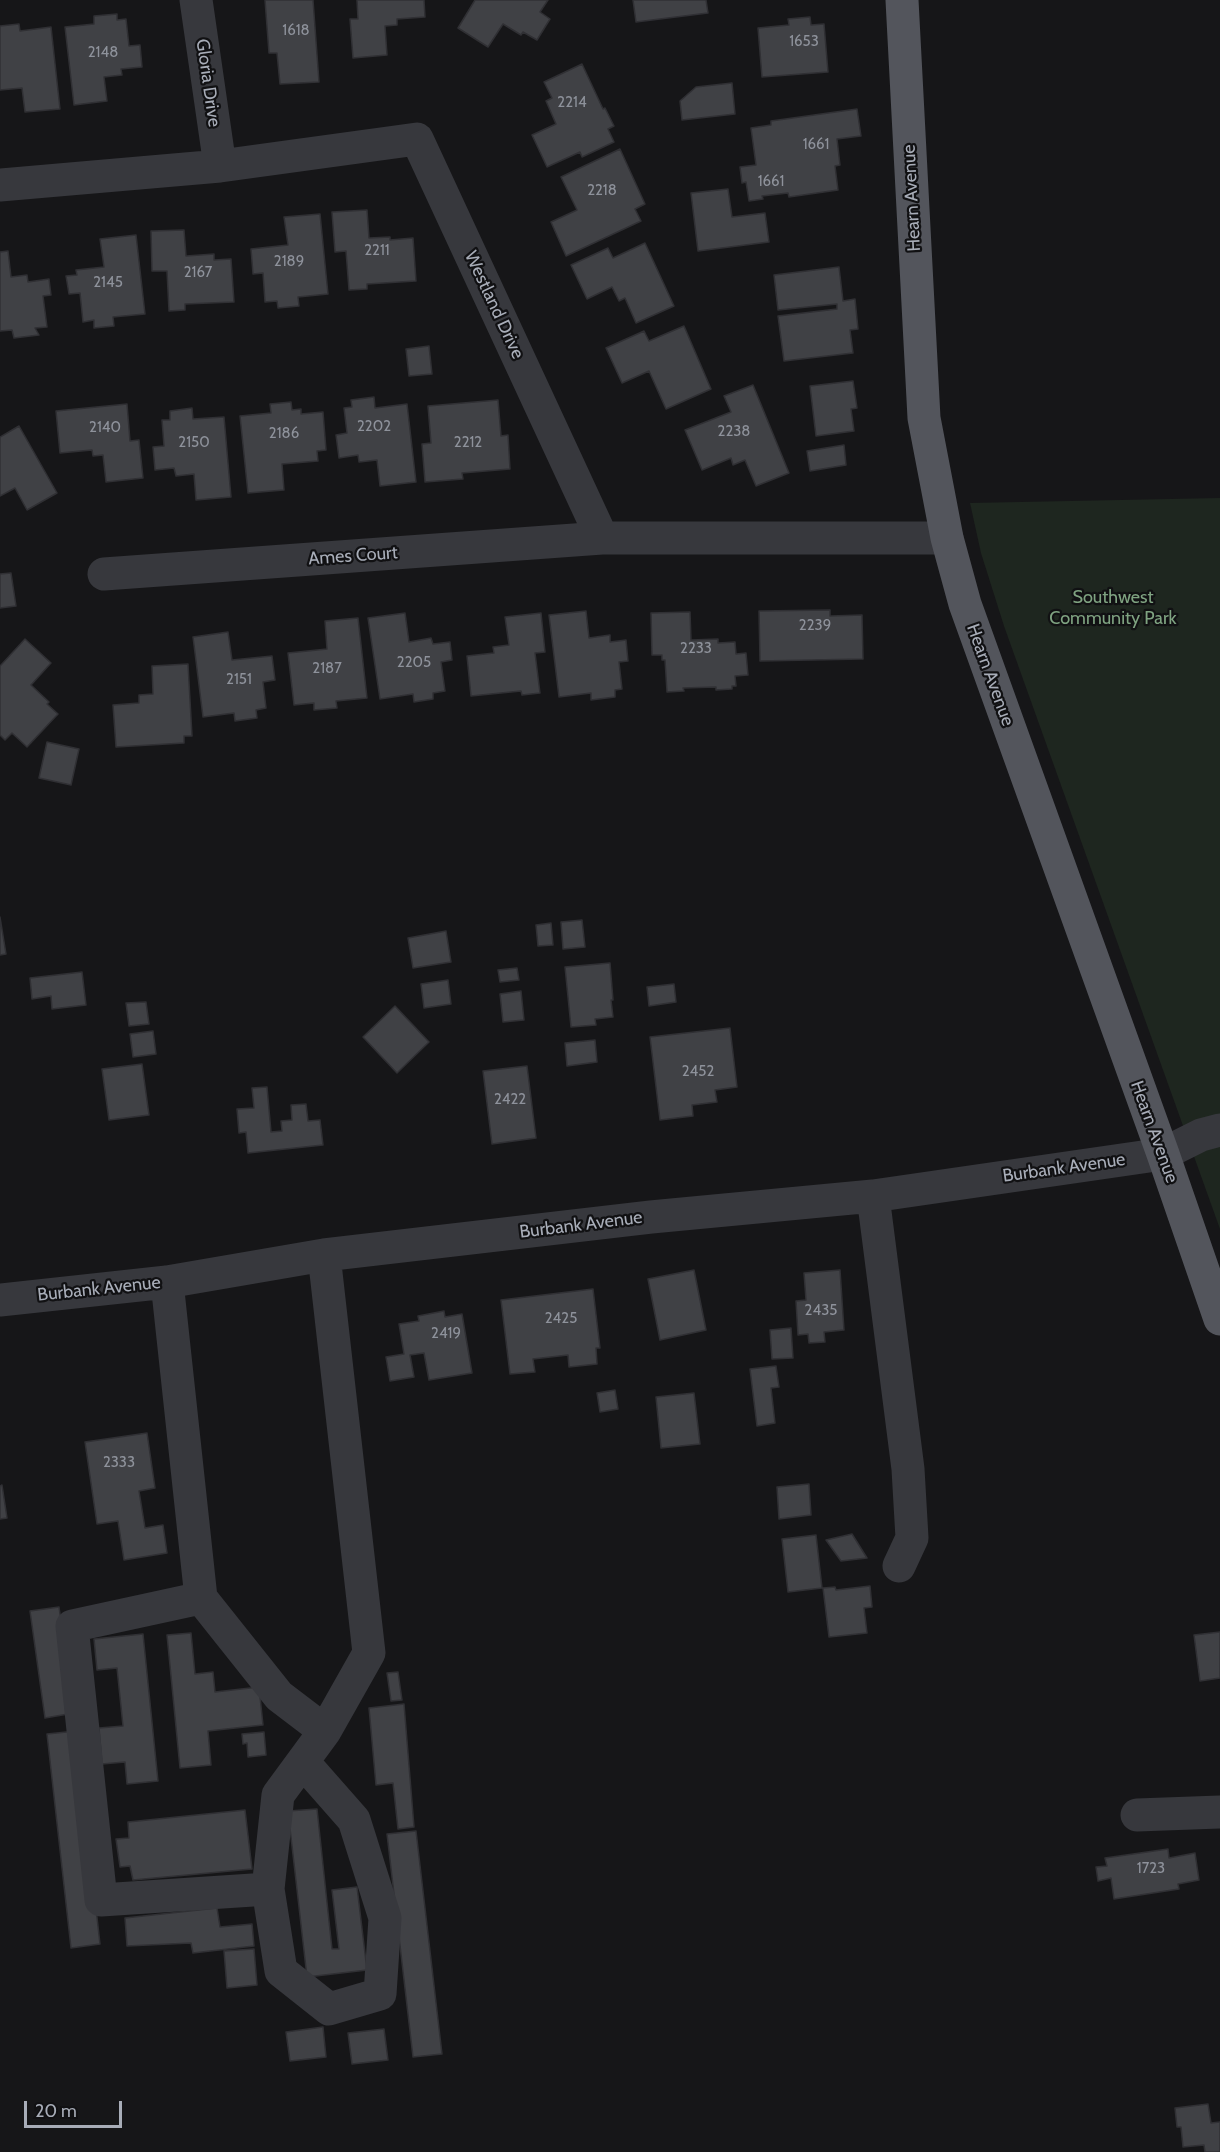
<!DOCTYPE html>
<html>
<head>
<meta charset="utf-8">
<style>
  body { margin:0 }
  #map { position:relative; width:1220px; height:2152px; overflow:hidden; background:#161618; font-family:Cabin,sans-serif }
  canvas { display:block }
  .scale { position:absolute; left:24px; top:2101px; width:98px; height:27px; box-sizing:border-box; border:3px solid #a8adb8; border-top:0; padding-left:8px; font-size:18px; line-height:21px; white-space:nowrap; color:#a8adb8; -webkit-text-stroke:4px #111113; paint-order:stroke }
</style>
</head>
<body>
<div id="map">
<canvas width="1220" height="2152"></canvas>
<div class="scale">20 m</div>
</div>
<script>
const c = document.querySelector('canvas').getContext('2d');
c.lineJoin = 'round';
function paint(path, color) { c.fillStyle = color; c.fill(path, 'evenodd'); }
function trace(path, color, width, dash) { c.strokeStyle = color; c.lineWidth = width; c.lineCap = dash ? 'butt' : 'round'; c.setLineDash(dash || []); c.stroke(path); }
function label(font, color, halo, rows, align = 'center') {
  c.font = font + ' Cabin,sans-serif'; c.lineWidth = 4.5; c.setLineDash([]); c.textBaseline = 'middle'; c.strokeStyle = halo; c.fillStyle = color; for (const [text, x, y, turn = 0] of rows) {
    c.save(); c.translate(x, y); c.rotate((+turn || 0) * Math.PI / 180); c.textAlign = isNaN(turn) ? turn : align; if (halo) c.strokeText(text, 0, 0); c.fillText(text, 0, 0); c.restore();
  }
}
const green = new Path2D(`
  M 1220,498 L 1220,1229 L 1004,626 L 981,553 L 970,503 Z`);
const building = new Path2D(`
  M 265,0 L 313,0 L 319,82 L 280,84 L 277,53 L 269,53 Z
  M 357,0 L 424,0 L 425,17 L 397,19 L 397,25 L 385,26 L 387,55 L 353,58 L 350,19 L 358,19 Z
  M 475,0 L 548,0 L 540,12 L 550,19 L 537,40 L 523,32 L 521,35 L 503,24 L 488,47 L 458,28 Z
  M 633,0 L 706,0 L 708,13 L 636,22 Z
  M 117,14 L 117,20 L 126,19 L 129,46 L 140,45 L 142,67 L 121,69 L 122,75 L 104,77 L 107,101 L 74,105 L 65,27 L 94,24 L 94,16 Z
  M 810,17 L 811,25 L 824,24 L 828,72 L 762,77 L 758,28 L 789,25 L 788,19 Z
  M 19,24 L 20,31 L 51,27 L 60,109 L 25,112 L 22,88 L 0,90 L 0,26 Z
  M 582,64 L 603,109 L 605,108 L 614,126 L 608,129 L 614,142 L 582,157 L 580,152 L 547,167 L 532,135 L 556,124 L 546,101 L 552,98 L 544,82 Z
  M 732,83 L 735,114 L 682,120 L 680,101 L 696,87 Z
  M 857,109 L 861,136 L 837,139 L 840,165 L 835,166 L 838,190 L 789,197 L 788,193 L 762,196 L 763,199 L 749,201 L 746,182 L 742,183 L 740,167 L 756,165 L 751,128 L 771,125 L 771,121 Z
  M 620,149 L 645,204 L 635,209 L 641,221 L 566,256 L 551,222 L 577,210 L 561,177 Z
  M 728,189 L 732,217 L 765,213 L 769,242 L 698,251 L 691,193 Z
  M 367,210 L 369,238 L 390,237 L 390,240 L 413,238 L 416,281 L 367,284 L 367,289 L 349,290 L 346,251 L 335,252 L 332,212 Z
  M 320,214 L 328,294 L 298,297 L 299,306 L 278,308 L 277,301 L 265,302 L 263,273 L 253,274 L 251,249 L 288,245 L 284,217 Z
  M 184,230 L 186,256 L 214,254 L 214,260 L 231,259 L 234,302 L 185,304 L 185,310 L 169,311 L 167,271 L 152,271 L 151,231 Z
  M 136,235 L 145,314 L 113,317 L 114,326 L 94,328 L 94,320 L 83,322 L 80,293 L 69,294 L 66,276 L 77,275 L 76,270 L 104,267 L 100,239 Z
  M 645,243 L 674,306 L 636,323 L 625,298 L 619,301 L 612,287 L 587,299 L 571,265 L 608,248 L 613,258 Z
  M 8,251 L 11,277 L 27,275 L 28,282 L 49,279 L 51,295 L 43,296 L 47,327 L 35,328 L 39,335 L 14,338 L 12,330 L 0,331 L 0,252 Z
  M 839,267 L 843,301 L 855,299 L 858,329 L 850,330 L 853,353 L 784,361 L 778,316 L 837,309 L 837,304 L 778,310 L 774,275 Z
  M 684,326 L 711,389 L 666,409 L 649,371 L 622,383 L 606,348 L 644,331 L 649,341 Z
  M 429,346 L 432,374 L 409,376 L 406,349 Z
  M 853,381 L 857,408 L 851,409 L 854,431 L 816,436 L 810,386 Z
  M 753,385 L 789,473 L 756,486 L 745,460 L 733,465 L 731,458 L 702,470 L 685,430 L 731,412 L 724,396 Z
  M 374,397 L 375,408 L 407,404 L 416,482 L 380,486 L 377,460 L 359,462 L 358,455 L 339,458 L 336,435 L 347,433 L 344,408 L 352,407 L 351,400 Z
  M 498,400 L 501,436 L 508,435 L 510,469 L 462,473 L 463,479 L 425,482 L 422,444 L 431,443 L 428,406 Z
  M 291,402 L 292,410 L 301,409 L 301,414 L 323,412 L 326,450 L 317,451 L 318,461 L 282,464 L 284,490 L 248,493 L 240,416 L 271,413 L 270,404 Z
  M 127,404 L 130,441 L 139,440 L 143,478 L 106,482 L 103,455 L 93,456 L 92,450 L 60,453 L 56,411 Z
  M 192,408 L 193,419 L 224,417 L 231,497 L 196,500 L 194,474 L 176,476 L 174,468 L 155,470 L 153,447 L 164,446 L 162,420 L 170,420 L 170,411 Z
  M 19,426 L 57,493 L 27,510 L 15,488 L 0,496 L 0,437 Z
  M 844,445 L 846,465 L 810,471 L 807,451 Z
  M 11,573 L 16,606 L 0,608 L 0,574 Z
  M 830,610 L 830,616 L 862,615 L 863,659 L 760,661 L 759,611 Z
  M 586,611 L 589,638 L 610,635 L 610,642 L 626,640 L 628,661 L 619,662 L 622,689 L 615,690 L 615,697 L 591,700 L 591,693 L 559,697 L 549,615 Z
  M 690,612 L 691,640 L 718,639 L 718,643 L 735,642 L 736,654 L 746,653 L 748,675 L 735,676 L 736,686 L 732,686 L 732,689 L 716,690 L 716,687 L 683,688 L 684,691 L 667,692 L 665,660 L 662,660 L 662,655 L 652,655 L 651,613 Z
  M 405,613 L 409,642 L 431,638 L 433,644 L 450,642 L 452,660 L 441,662 L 445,691 L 433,693 L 433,699 L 414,702 L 413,694 L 380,699 L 368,618 Z
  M 541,613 L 545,652 L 535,653 L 540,693 L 522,695 L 521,691 L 471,696 L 467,656 L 494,653 L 493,647 L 509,645 L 505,617 Z
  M 358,618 L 367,698 L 336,701 L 337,708 L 314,710 L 314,703 L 294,705 L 288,653 L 327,649 L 325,621 Z
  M 228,632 L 232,660 L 272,656 L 275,680 L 263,682 L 266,708 L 256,710 L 257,718 L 235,721 L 234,713 L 203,717 L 193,637 Z
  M 25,639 L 51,663 L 31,685 L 49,702 L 47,704 L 58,714 L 27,747 L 12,733 L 5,740 L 0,735 L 0,666 Z
  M 188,664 L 192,736 L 184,736 L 184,743 L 116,747 L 113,705 L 139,703 L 139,695 L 153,694 L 152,666 Z
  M 47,742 L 79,749 L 71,785 L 39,778 Z
  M 0,917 L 6,954 L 0,955 Z
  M 582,920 L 585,947 L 563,949 L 561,922 Z
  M 551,923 L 553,945 L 538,946 L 536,925 Z
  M 446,931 L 451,962 L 413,968 L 408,938 Z
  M 610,963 L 613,1000 L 611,1000 L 613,1017 L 595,1019 L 596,1025 L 571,1027 L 565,967 Z
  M 517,968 L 519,980 L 500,982 L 498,970 Z
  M 82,972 L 86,1005 L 52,1009 L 51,996 L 32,999 L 30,978 Z
  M 448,980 L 451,1004 L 424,1008 L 421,984 Z
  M 674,984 L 676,1002 L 649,1006 L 647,987 Z
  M 521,991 L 524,1020 L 503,1022 L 500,994 Z
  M 146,1002 L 149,1024 L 129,1026 L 126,1003 Z
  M 395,1006 L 429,1042 L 397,1073 L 363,1037 Z
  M 730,1028 L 737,1087 L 715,1090 L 717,1102 L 692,1105 L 693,1116 L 660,1120 L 650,1037 Z
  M 153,1031 L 156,1054 L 133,1057 L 130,1034 Z
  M 595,1040 L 597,1062 L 567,1066 L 565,1043 Z
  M 142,1064 L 149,1115 L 109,1120 L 102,1069 Z
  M 527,1066 L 536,1138 L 492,1144 L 483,1071 Z
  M 267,1087 L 271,1132 L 282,1131 L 281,1121 L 292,1120 L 291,1105 L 306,1104 L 308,1121 L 320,1120 L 323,1145 L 248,1153 L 246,1132 L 239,1133 L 237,1109 L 254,1108 L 252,1088 Z
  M 694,1270 L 706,1330 L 660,1340 L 648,1279 Z
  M 840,1270 L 844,1330 L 824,1332 L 825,1342 L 809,1343 L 808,1334 L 798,1335 L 796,1301 L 806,1300 L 804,1273 Z
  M 593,1289 L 600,1348 L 596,1348 L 597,1364 L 569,1367 L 568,1355 L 533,1359 L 535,1372 L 510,1374 L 501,1300 Z
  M 444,1311 L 445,1317 L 462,1314 L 472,1373 L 429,1380 L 424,1353 L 410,1355 L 414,1377 L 390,1381 L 386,1357 L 404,1354 L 399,1324 L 419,1321 L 418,1316 Z
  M 791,1328 L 793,1358 L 772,1359 L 770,1330 Z
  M 776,1366 L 779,1387 L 771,1388 L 775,1423 L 757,1426 L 750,1369 Z
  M 615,1390 L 618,1409 L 600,1412 L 597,1393 Z
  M 694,1393 L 700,1444 L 661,1448 L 656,1397 Z
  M 147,1433 L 155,1488 L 139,1491 L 145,1528 L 163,1525 L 167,1553 L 124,1560 L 118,1521 L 97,1524 L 85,1442 Z
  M 809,1484 L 811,1515 L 779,1519 L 777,1487 Z
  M 2,1485 L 7,1518 L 0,1519 L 0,1486 Z
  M 852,1534 L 867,1558 L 841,1561 L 826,1540 Z
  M 816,1535 L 822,1588 L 788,1592 L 782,1539 Z
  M 870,1586 L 872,1607 L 864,1608 L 867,1633 L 829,1637 L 823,1588 L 835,1587 L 836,1590 Z
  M 59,1607 L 74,1713 L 45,1718 L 30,1611 Z
  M 1220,1632 L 1220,1678 L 1200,1681 L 1194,1635 Z
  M 191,1633 L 195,1674 L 213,1672 L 215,1692 L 259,1687 L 263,1725 L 208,1731 L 211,1765 L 180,1768 L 167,1635 Z
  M 143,1634 L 158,1781 L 127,1784 L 125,1762 L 102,1764 L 99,1728 L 123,1726 L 117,1668 L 97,1670 L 94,1639 Z
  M 398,1672 L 402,1700 L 391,1701 L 387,1673 Z
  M 404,1704 L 414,1827 L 398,1829 L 393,1783 L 376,1785 L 369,1708 Z
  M 76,1731 L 100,1944 L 71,1948 L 47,1734 Z
  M 264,1732 L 266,1755 L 248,1757 L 247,1743 L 243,1744 L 242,1734 Z
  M 317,1809 L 332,1949 L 339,1949 L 332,1890 L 357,1887 L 367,1970 L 307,1977 L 288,1811 Z
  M 245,1810 L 252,1869 L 133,1880 L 130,1866 L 120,1867 L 116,1839 L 129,1838 L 128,1822 Z
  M 416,1831 L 442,2054 L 413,2057 L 387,1834 Z
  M 1168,1849 L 1169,1858 L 1195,1853 L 1199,1880 L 1178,1884 L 1179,1889 L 1114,1899 L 1111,1878 L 1098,1881 L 1096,1867 L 1107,1866 L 1105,1858 Z
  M 217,1908 L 220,1927 L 252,1924 L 254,1946 L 193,1953 L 191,1943 L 127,1946 L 125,1918 Z
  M 254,1949 L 257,1985 L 227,1988 L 224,1951 Z
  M 323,2027 L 326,2057 L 290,2061 L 286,2032 Z
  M 384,2029 L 388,2060 L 352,2064 L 348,2033 Z
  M 1208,2104 L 1211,2123 L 1220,2122 L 1220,2152 L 1205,2152 L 1204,2145 L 1183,2147 L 1181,2127 L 1177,2127 L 1175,2108 Z`);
const minor = new Path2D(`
  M 196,0 L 220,166
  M 0,185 L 220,166 L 417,139 L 602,538
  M 104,574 L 602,538 L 947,538
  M 873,1196 L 908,1469 L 912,1538 L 899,1566
  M 167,1282 L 201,1598 L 72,1626 L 101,1900 L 268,1889
  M 0,1300 L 167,1282 L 324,1255 L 651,1217 L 873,1196 L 1163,1154 L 1201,1135 L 1220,1130
  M 201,1598 L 279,1696 L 325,1731
  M 303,1762 L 354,1820 L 385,1918 L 380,1994 L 329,2009 L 281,1971 L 268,1889 L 278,1795 L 325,1731 L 369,1653 L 324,1255
  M 1137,1815 L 1220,1812`);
const major = new Path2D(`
  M 902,0 L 924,418 L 947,538 L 965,604 L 1163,1154 L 1220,1319`);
const numberNames = [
  ["1618",296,31],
  ["1653",804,42],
  ["2148",103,53],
  ["2214",572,103],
  ["1661",816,145],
  ["1661",771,182],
  ["2218",602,191],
  ["2211",377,251],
  ["2189",289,262],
  ["2167",198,273],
  ["2145",108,283],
  ["2202",374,427],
  ["2140",105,428],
  ["2238",734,432],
  ["2186",284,434],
  ["2150",194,443],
  ["2212",468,443],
  ["2239",815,626],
  ["2233",696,649],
  ["2205",414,663],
  ["2187",327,669],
  ["2151",239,680],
  ["2452",698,1072],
  ["2422",510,1100],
  ["2435",821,1311],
  ["2425",561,1319],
  ["2419",446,1334],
  ["2333",119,1463],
  ["1723",1151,1869]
];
const streetNames = [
  ["Gloria Drive",208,83,82],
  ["Hearn Avenue",912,198,-93],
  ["Westland Drive",494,305,65],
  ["Ames Court",353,556,-4],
  ["Hearn Avenue",990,675,70],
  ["Hearn Avenue",1154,1132,70],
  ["Burbank Avenue",1064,1168,-8],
  ["Burbank Avenue",581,1225,-7],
  ["Burbank Avenue",99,1289,-6]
];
const parkNames = [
  ["Southwest",1113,598],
  ["Community Park",1113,619]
];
paint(green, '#1e261f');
paint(building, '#404145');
trace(building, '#303034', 1.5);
trace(minor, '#37383d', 33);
trace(major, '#53555c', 33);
label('15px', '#8e929b', null, numberNames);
label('18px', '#a8adb8', '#111113', streetNames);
label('18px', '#7fa381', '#111113', parkNames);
</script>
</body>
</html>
